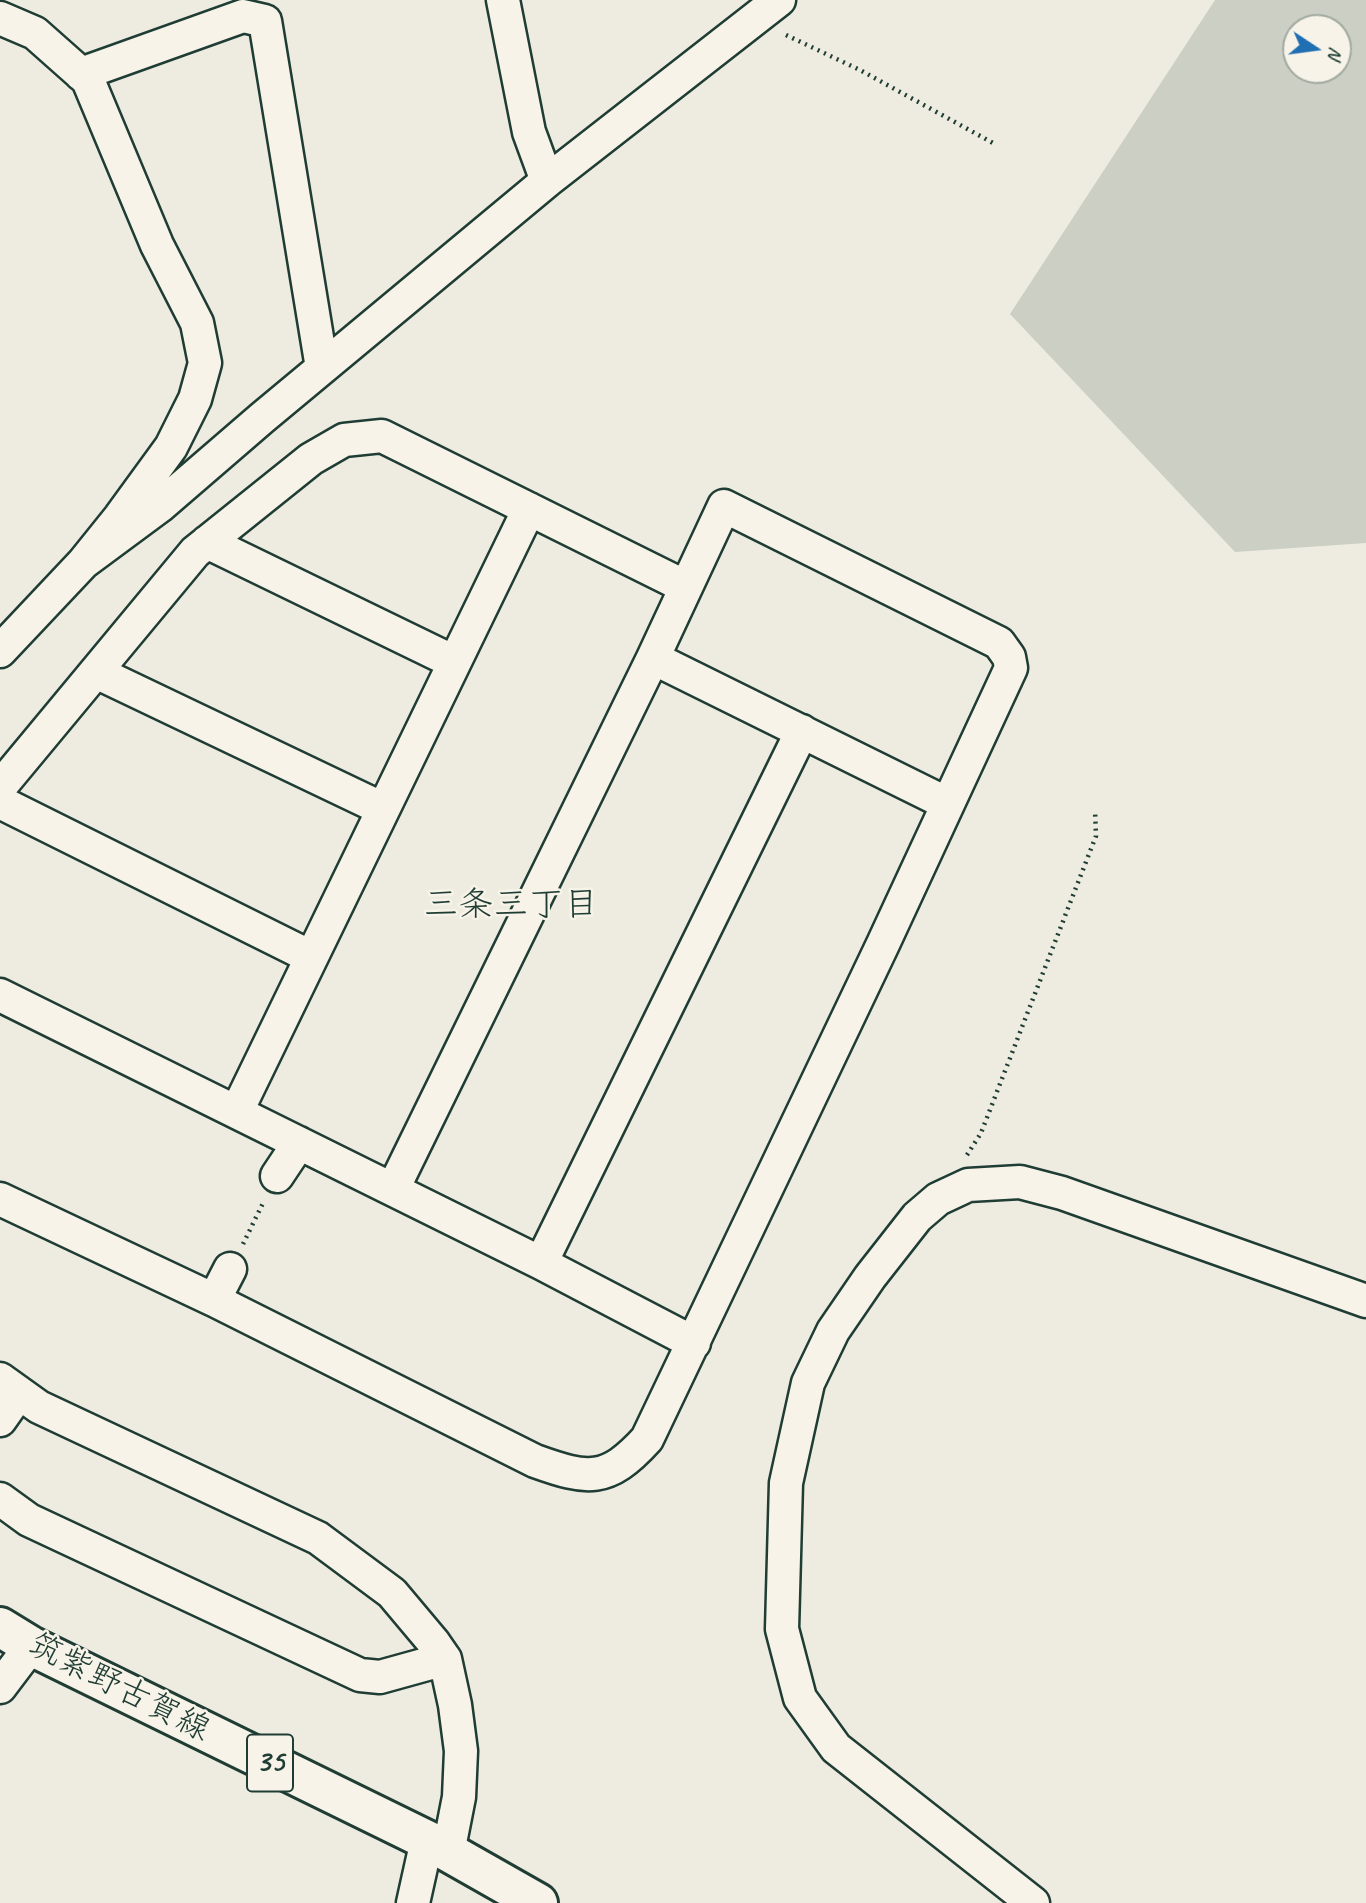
<!DOCTYPE html>
<html>
<head>
<meta charset="utf-8">
<style>
  body { margin:0 }
  #map { position:relative; width:1366px; height:1903px; overflow:hidden; background:#eeece1; font-family:Caveat,sans-serif }
  canvas { display:block }
  .north { position:absolute; left:1282px; top:14px; width:70px; height:70px; box-sizing:border-box; background:#f7f3e8; border:2px solid #a1aaa0; border-radius:50%; rotate:103deg; font-size:19px; font-weight:700; line-height:28px; text-align:center; color:#1f3d34 }
  .north::after { content:''; display:block; margin:auto; width:24px; height:32px; background:#1f6fb2; clip-path:polygon(50% 0,100% 100%,50% 72%,0 100%) }
</style>
</head>
<body>
<div id="map">
<canvas width="1366" height="1903"></canvas>
<div class="north">N</div>
</div>
<script>
const c = document.querySelector('canvas').getContext('2d');
c.lineJoin = 'round';
function paint(path, color) { c.fillStyle = color; c.fill(path, 'evenodd'); }
function trace(path, color, width, dash) { c.strokeStyle = color; c.lineWidth = width; c.lineCap = dash ? 'butt' : 'round'; c.setLineDash(dash || []); c.stroke(path); }
function label(font, color, halo, rows, align = 'center') {
  c.font = font + ' Caveat,"Klee One",sans-serif'; c.lineWidth = 5; c.setLineDash([]); c.textBaseline = 'middle'; c.strokeStyle = halo; c.fillStyle = color; for (const [text, x, y, turn = 0] of rows) {
    c.save(); c.translate(x, y); c.rotate((+turn || 0) * Math.PI / 180); c.textAlign = isNaN(turn) ? turn : align; if (halo) c.strokeText(text, 0, 0); c.fillText(text, 0, 0); c.restore();
  }
}
const green = new Path2D(`
  M 1215,0 L 1366,0 L 1366,543 L 1235,552 L 1010,314 ZM 1296,28 L 1338,28 L 1338,70 L 1296,70 Z`);
const path = new Path2D(`
  M 786,35 L 860,70 L 993,143
  M 967,1155 L 981,1133 L 1096,836 L 1095,810
  M 243,1244 L 264,1201`);
const minor = new Path2D(`
  M 503,0 L 529,132 L 547,181
  M 0,18 L 35,33 L 88,80 L 157,245 L 197,323 L 205,363 L 195,399 L 171,447 L 120,517 L 83,563 L 0,651
  M 81,74 L 243,16 L 265,21 L 322,368
  M 207,542 L 454,662
  M 83,563 L 160,506 L 262,418 L 547,181 L 779,0
  M 653,658 L 948,804
  M 96,672 L 383,809
  M 0,787 L 195,552 L 311,459 L 344,440 L 382,436 L 686,587
  M 0,802 L 311,957
  M 0,995 L 541,1263 L 694,1343
  M 237,1111 L 529,509
  M 277,1176 L 299,1143
  M 0,1199 L 214,1300 L 535,1461 C 588,1480 607,1483 647,1439 L 883,944 L 1011,668 L 1009,657 L 999,643 L 724,506 L 653,658 L 393,1189
  M 541,1263 L 802,731
  M 214,1300 L 230,1269
  M 0,1379 L 39,1407 L 318,1538 L 392,1593 L 434,1643 L 445,1659 L 455,1705 L 461,1751 L 459,1797 L 448,1853
  M 0,1420 L 19,1393
  M 0,1499 L 29,1520 L 360,1675 L 380,1677 L 445,1659
  M 0,1687 L 31,1646
  M 413,1903 L 427,1840
  M 1033,1903 L 836,1748 L 800,1698 L 782,1629 L 786,1483 L 808,1383 L 833,1331 L 870,1277 L 917,1217 L 938,1199 L 968,1185 L 1020,1182 L 1062,1193 L 1366,1301`);
const major = new Path2D(`
  M 0,1627 L 31,1646 L 427,1840 L 538,1903`);
const shields = [
  [270,1763,46]
];
const shieldNames = [
  ["35",270,1763]
];
const streetNames = [
  ["筑紫野古賀線",119,1688,27]
];
const neighbourhoodNames = [
  ["三条三丁目",511,906]
];
paint(green, '#cccfc4');
trace(minor, '#1f3d34', 37);
trace(major, '#1f3d34', 44);
trace(path, '#1f3d34', 4.5, [2, 5]);
trace(minor, '#f7f3e8', 32);
trace(major, '#f7f3e8', 38);
for (const [x, y, w] of shields) { const box = new Path2D(); box.roundRect(x - w / 2, y - 28.5, w, 57, 5); c.fillStyle = '#f7f3e8'; c.fill(box); trace(box, '#1f3d34', 2); }
label('bold 32px', '#1f3d34', null, shieldNames);
label('33px', '#1f3d34', '#f7f3e8', streetNames);
label('35px', '#1f3d34', '#f7f3e8', neighbourhoodNames);
</script>
</body>
</html>
